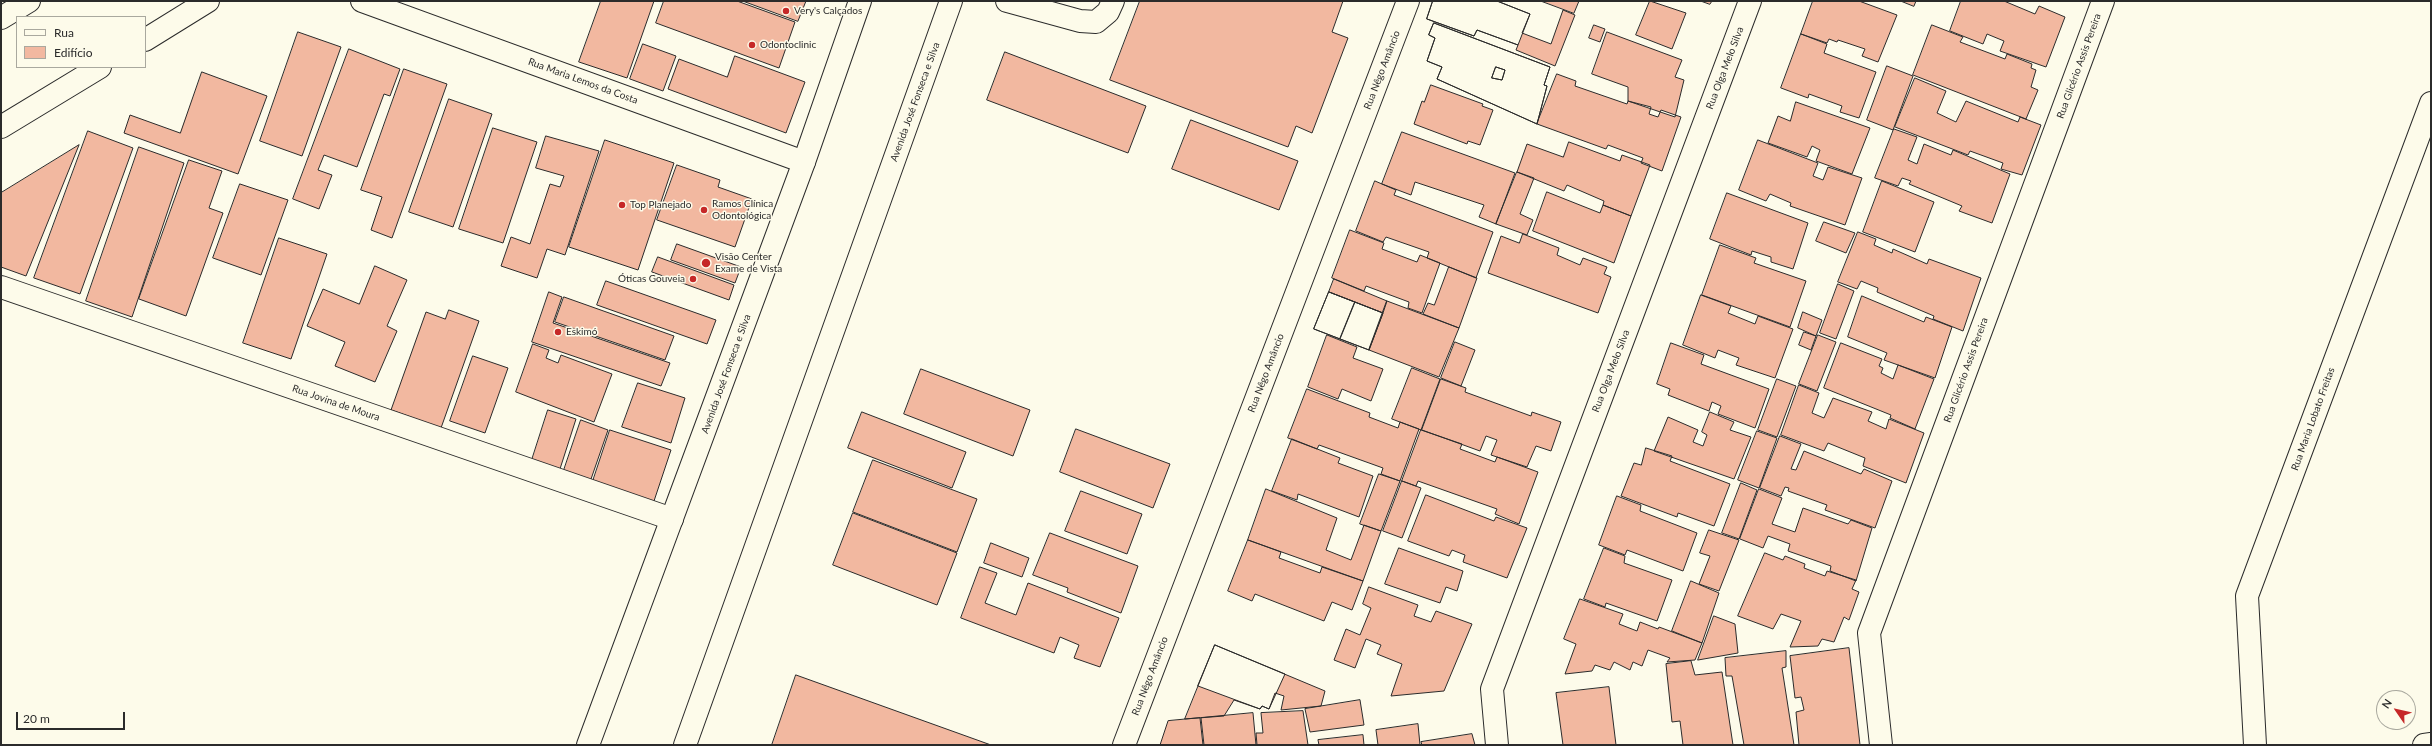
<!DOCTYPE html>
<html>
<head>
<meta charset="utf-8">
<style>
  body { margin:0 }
  #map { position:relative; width:2432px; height:746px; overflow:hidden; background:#fdfbea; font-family:Lato,sans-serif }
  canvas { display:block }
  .frame { position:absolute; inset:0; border:2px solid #2b2b2b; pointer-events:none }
  .legend { position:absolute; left:16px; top:16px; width:130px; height:52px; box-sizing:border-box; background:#fdfbea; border:1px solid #a9a89e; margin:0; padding:5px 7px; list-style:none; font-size:12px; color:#2b2b2b }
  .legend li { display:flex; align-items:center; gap:8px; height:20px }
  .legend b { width:20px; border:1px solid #a9a89e }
  .north { position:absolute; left:2376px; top:690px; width:40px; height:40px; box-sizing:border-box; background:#fdfbea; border:1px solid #a9a89e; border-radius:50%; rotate:304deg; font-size:11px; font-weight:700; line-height:16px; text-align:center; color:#2b2b2b }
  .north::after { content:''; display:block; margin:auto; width:14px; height:18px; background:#c62828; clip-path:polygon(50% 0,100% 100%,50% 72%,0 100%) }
  .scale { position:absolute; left:16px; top:712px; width:109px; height:18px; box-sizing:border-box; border:2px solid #2b2b2b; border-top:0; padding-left:5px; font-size:12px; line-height:14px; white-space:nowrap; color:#2b2b2b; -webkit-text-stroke:3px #fdfbea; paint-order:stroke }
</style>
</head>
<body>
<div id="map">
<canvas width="2432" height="746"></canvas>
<div class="frame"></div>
<ul class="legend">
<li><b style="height:5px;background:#fdfbea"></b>Rua</li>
<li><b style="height:11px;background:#f2b8a0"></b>Edifício</li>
</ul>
<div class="north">N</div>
<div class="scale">20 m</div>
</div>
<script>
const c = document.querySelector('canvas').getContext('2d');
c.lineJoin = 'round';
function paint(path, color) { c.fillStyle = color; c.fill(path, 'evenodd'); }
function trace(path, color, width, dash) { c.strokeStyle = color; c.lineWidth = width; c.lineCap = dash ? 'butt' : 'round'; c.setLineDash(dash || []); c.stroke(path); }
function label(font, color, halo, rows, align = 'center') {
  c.font = font + ' Lato,sans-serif'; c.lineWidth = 3; c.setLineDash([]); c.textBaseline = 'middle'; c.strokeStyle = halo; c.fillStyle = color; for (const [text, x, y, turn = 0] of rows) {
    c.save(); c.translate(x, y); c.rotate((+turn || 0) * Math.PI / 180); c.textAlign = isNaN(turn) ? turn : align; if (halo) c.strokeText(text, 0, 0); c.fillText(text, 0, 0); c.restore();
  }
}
const building = new Path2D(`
  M 601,1 L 654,1 L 627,78 L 579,62 Z
  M 664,1 L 737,1 L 795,22 L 779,68 L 656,23 Z
  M 743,1 L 806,1 L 798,21 Z
  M 1140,1 L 1343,1 L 1332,32 L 1348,38 L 1312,133 L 1296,126 L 1288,147 L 1110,80 Z
  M 1433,1 L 1497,1 L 1530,14 L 1518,45 L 1477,30 L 1474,36 L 1427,19 Z
  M 1433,1 L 1497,1 L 1530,14 L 1522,33 L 1551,44 L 1563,10 L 1575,15 L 1555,66 L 1516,50 L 1518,45 L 1477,30 L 1474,36 L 1427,19 Z
  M 1541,1 L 1579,1 L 1574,13 Z
  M 1650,1 L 1686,13 L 1672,49 L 1636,35 Z
  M 1701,1 L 1712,1 L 1710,4 Z
  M 1813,1 L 1859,1 L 1897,15 L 1878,62 L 1862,56 L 1865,49 L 1838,40 L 1837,42 L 1829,39 L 1827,43 L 1801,34 Z
  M 1901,1 L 1916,1 L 1914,6 Z
  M 1961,1 L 2004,1 L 2035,14 L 2039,6 L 2065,17 L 2046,67 L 2000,51 L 2004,41 L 1987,34 L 1983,44 L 1950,31 Z
  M 1434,23 L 1550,67 L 1544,85 L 1547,86 L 1537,124 L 1437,79 L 1442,67 L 1427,61 L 1435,38 L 1429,35 ZM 1496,67 L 1505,70 L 1502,80 L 1492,78 Z
  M 1434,23 L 1550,67 L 1544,85 L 1547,86 L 1537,124 L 1437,79 L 1442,67 L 1427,61 L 1435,38 L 1429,35 Z
  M 1594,25 L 1605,29 L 1600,42 L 1589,38 Z
  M 1932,25 L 1963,37 L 1960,42 L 2005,59 L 2007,54 L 2032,64 L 2031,68 L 2036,70 L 2031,87 L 2038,90 L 2026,119 L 1913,75 Z
  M 298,32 L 341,47 L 302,156 L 260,141 Z
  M 1607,32 L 1682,60 L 1675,77 L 1684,80 L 1675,117 L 1628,101 L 1628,87 L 1592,74 Z
  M 1801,34 L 1827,44 L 1824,53 L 1876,72 L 1859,118 L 1840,112 L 1842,106 L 1809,94 L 1808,98 L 1781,88 Z
  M 643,44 L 676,56 L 663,91 L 630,79 Z
  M 349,49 L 400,69 L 390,96 L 384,94 L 357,167 L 324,155 L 318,170 L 332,175 L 319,209 L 293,199 Z
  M 1005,52 L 1146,106 L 1128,153 L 987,100 Z
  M 735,56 L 805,82 L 786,133 L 668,89 L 679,59 L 727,77 Z
  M 1887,66 L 1913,76 L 1893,130 L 1867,120 Z
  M 1496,67 L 1505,70 L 1502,80 L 1492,78 Z
  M 404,69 L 447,84 L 392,238 L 371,230 L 382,197 L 361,190 Z
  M 202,72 L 267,96 L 238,174 L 124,133 L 130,115 L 180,133 Z
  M 1557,74 L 1576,81 L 1575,86 L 1627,104 L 1628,101 L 1651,107 L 1649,114 L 1658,117 L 1661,110 L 1681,117 L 1662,171 L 1641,163 L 1643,158 L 1608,145 L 1606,149 L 1537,124 Z
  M 1915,78 L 1946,91 L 1937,113 L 1956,122 L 1966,101 L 2018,122 L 2020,117 L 2041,125 L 2022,175 L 2001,169 L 2003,163 L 1970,151 L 1968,155 L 1895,127 Z
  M 1431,85 L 1483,104 L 1482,106 L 1493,110 L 1480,145 L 1468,141 L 1467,144 L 1414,124 L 1422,101 L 1424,102 Z
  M 449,99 L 492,114 L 453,227 L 409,212 Z
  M 1796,102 L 1870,128 L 1852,174 L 1816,161 L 1820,150 L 1812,146 L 1807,157 L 1768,143 L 1778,116 L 1790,121 Z
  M 1191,120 L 1298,161 L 1279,210 L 1172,169 Z
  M 493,128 L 537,142 L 503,243 L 459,229 Z
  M 1894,129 L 1917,137 L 1908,160 L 1917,164 L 1924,144 L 1951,155 L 1953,150 L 2010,174 L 1992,223 L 1959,211 L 1962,206 L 1909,184 L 1911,181 L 1902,178 L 1898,186 L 1875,178 Z
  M 88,131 L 133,148 L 80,294 L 34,278 Z
  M 1402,132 L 1515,173 L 1496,224 L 1479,217 L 1484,205 L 1415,182 L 1411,195 L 1382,184 Z
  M 546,136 L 599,151 L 565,255 L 547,249 L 537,278 L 501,266 L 511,237 L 530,244 L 550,184 L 560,187 L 564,176 L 536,168 Z
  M 605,140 L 674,163 L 638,270 L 569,247 Z
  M 1758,140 L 1818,163 L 1813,176 L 1823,180 L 1828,167 L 1862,178 L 1845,225 L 1790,206 L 1791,203 L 1770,194 L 1766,201 L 1739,190 Z
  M 1569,142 L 1620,161 L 1622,155 L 1650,165 L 1631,216 L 1603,205 L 1604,201 L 1567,185 L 1564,191 L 1517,172 L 1527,144 L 1563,157 Z
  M 79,145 L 26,276 L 1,267 L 1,193 Z
  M 139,147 L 184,163 L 132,317 L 86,301 Z
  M 189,160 L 222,171 L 209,208 L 223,213 L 186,316 L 139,299 Z
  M 677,165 L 720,180 L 718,187 L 752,199 L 735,247 L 657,220 Z
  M 1517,172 L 1534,178 L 1520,214 L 1533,220 L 1527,235 L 1496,224 Z
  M 1375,181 L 1396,190 L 1394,195 L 1493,232 L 1476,278 L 1427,258 L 1429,252 L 1386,237 L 1383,242 L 1356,231 Z
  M 1882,181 L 1934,202 L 1915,252 L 1863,232 Z
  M 240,184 L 288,200 L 261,275 L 213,258 Z
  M 1547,192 L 1600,213 L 1603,205 L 1631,216 L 1614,263 L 1533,231 Z
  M 1727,193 L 1808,223 L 1793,269 L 1771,262 L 1771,257 L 1752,251 L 1751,255 L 1710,239 Z
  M 1824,222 L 1855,233 L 1846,253 L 1816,241 Z
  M 1350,230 L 1384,243 L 1382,249 L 1417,262 L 1420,255 L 1440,263 L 1422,313 L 1408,308 L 1409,302 L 1366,286 L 1364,291 L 1332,278 Z
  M 1858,232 L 1876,239 L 1874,245 L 1892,253 L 1893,249 L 1927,264 L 1929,259 L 1981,278 L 1963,331 L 1933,319 L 1934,316 L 1877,292 L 1878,288 L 1861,281 L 1857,289 L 1838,282 Z
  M 1523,234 L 1559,248 L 1557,255 L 1580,265 L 1583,258 L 1607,267 L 1604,274 L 1611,277 L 1598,313 L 1488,273 L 1501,236 L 1519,243 Z
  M 279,238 L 327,254 L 291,359 L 243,343 Z
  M 677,244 L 741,267 L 735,283 L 671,260 Z
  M 1720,245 L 1756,258 L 1754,263 L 1806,281 L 1790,327 L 1702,295 Z
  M 658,257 L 734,285 L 729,300 L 652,272 Z
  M 375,266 L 407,280 L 387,326 L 397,331 L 375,382 L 335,366 L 345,342 L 307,326 L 323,289 L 359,304 Z
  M 1449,267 L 1477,278 L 1459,328 L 1423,314 L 1428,303 L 1434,305 Z
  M 1334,279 L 1387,301 L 1383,313 L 1329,292 Z
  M 606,281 L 716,320 L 707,344 L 597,305 Z
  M 1838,284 L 1854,291 L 1836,339 L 1820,333 Z
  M 549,292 L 562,297 L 553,323 L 670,363 L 661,386 L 532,342 Z
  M 1329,292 L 1383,313 L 1369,350 L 1314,329 Z
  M 1329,292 L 1355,302 L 1340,339 L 1314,329 Z
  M 1701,295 L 1731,306 L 1728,313 L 1755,324 L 1758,316 L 1793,329 L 1775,378 L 1736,365 L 1739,358 L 1718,350 L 1715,358 L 1683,345 Z
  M 1862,296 L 1924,322 L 1926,317 L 1952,327 L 1935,378 L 1884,360 L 1887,353 L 1848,337 Z
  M 564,297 L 674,336 L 665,360 L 555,322 Z
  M 1387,301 L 1459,328 L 1439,377 L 1369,350 Z
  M 1355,302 L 1383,313 L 1369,350 L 1340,339 Z
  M 449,310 L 479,321 L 441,428 L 391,410 L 426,312 L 445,319 Z
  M 1803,312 L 1822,320 L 1816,336 L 1798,328 Z
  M 1804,332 L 1816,336 L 1811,350 L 1799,345 Z
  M 1327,335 L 1357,347 L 1353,358 L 1383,369 L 1371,401 L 1342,389 L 1338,399 L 1308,387 Z
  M 1818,335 L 1836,342 L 1817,391 L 1799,384 Z
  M 1455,342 L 1475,350 L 1461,386 L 1441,378 Z
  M 1671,343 L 1704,355 L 1701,364 L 1769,389 L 1755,428 L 1718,414 L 1721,406 L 1712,402 L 1709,411 L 1668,395 L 1670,389 L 1657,384 Z
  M 1841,343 L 1882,359 L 1879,366 L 1883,368 L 1881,373 L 1893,379 L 1898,365 L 1934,379 L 1915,429 L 1890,418 L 1891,415 L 1824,388 Z
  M 533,344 L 549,350 L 546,358 L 558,363 L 561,355 L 612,374 L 594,422 L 516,392 Z
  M 473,356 L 508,368 L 485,433 L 450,421 Z
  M 1412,368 L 1440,379 L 1421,430 L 1392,419 Z
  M 921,369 L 1030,410 L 1013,456 L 904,414 Z
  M 1441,379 L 1466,388 L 1465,392 L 1531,416 L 1532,412 L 1561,422 L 1551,451 L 1536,446 L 1527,467 L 1491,455 L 1497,440 L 1486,436 L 1480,451 L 1422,430 Z
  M 1777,379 L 1796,386 L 1777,437 L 1758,430 Z
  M 638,383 L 685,398 L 671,443 L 622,427 Z
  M 1799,385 L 1819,393 L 1812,413 L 1824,418 L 1833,398 L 1872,412 L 1868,421 L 1886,429 L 1889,419 L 1924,433 L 1906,483 L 1863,466 L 1865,458 L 1828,443 L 1824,451 L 1781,435 Z
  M 1307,389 L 1370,413 L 1369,417 L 1398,428 L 1400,422 L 1419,429 L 1400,481 L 1381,474 L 1383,468 L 1319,445 L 1317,449 L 1288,438 Z
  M 548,410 L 576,419 L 559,472 L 531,463 Z
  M 862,412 L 966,452 L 952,488 L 848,448 Z
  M 1710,412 L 1734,422 L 1730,430 L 1751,437 L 1734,479 L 1654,451 L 1668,417 L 1698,430 L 1693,442 L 1703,446 L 1707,435 L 1702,432 Z
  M 581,420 L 608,430 L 590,482 L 563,473 Z
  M 1076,429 L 1170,464 L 1153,508 L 1060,472 Z
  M 610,430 L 671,450 L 653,504 L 592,484 Z
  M 1421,430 L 1462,444 L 1460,449 L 1495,462 L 1497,457 L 1538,472 L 1519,524 L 1495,514 L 1497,509 L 1418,481 L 1416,486 L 1402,481 Z
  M 1757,431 L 1777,438 L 1759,488 L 1738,480 Z
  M 1780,436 L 1801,444 L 1791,469 L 1796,470 L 1804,451 L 1861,474 L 1864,469 L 1892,481 L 1875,528 L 1825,510 L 1827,505 L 1788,491 L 1789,488 L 1785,487 L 1781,496 L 1760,488 Z
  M 1292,439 L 1340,458 L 1338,463 L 1373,476 L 1359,517 L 1298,494 L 1297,500 L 1272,491 Z
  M 1646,448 L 1672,456 L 1670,461 L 1730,484 L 1714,526 L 1678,513 L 1677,517 L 1621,496 L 1634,463 L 1641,465 Z
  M 873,460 L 977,499 L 957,552 L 853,512 Z
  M 1379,474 L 1400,481 L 1381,531 L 1360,524 Z
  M 1402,481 L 1421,488 L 1402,538 L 1383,531 Z
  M 1741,483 L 1757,490 L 1739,539 L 1722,533 Z
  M 1266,489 L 1337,518 L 1326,550 L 1351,560 L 1364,525 L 1381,531 L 1363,581 L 1248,540 Z
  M 1759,489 L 1782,498 L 1772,524 L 1795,532 L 1803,508 L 1848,524 L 1851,520 L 1872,528 L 1856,581 L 1830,571 L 1831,566 L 1788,551 L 1790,544 L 1768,536 L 1763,548 L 1740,539 Z
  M 1081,491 L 1142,514 L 1127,554 L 1065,531 Z
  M 1426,495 L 1494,521 L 1496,517 L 1527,528 L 1507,578 L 1463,562 L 1465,555 L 1452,550 L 1449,556 L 1408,541 Z
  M 1617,496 L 1641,505 L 1640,511 L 1697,533 L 1683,571 L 1627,550 L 1625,555 L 1599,545 Z
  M 853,513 L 957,553 L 937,605 L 833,565 Z
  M 1709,530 L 1739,540 L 1719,591 L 1699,584 L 1710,556 L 1700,553 Z
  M 1050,533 L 1138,566 L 1121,613 L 1067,592 L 1068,588 L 1033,575 Z
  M 1248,540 L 1281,552 L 1279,558 L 1320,573 L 1322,567 L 1363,581 L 1352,610 L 1332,602 L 1324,621 L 1255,594 L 1252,601 L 1228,591 Z
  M 991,543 L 1029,558 L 1022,577 L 984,563 Z
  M 1399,548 L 1463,571 L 1457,591 L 1446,587 L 1440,603 L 1385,584 Z
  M 1604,548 L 1625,556 L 1624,563 L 1672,580 L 1657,621 L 1606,603 L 1605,607 L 1584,599 Z
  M 1765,553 L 1783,560 L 1785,556 L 1805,564 L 1804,568 L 1825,576 L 1827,571 L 1856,580 L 1852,589 L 1859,592 L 1849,620 L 1844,617 L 1834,642 L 1822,639 L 1818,646 L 1790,647 L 1801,621 L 1781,614 L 1773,629 L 1738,616 Z
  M 980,567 L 997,573 L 985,603 L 1016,615 L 1028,583 L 1119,618 L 1100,667 L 1074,658 L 1079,645 L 1060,637 L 1054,653 L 961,618 Z
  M 1691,581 L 1719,593 L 1702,643 L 1672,631 Z
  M 1369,587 L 1418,605 L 1414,616 L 1431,622 L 1436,611 L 1472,624 L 1444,691 L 1391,696 L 1402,664 L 1377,654 L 1381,645 L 1366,639 L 1355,668 L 1334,660 L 1346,629 L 1360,635 L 1371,608 L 1363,604 Z
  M 1580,599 L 1623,614 L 1619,624 L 1637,631 L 1640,622 L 1658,629 L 1659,627 L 1702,643 L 1695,660 L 1667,662 L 1670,658 L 1648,650 L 1642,666 L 1633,662 L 1630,670 L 1614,662 L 1610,670 L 1595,665 L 1592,671 L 1565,674 L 1576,644 L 1564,639 Z
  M 1714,616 L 1735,624 L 1738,653 L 1698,660 Z
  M 1215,645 L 1325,691 L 1321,706 L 1281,710 L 1284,696 L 1275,693 L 1269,709 L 1262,706 L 1260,709 L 1234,700 L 1224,716 L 1185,719 Z
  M 1215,645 L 1285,674 L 1269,709 L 1262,706 L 1260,709 L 1198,686 Z
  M 1849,648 L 1860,745 L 1799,745 L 1796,712 L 1804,710 L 1801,697 L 1795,698 L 1790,656 Z
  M 1786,651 L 1786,667 L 1782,668 L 1794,745 L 1744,745 L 1732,676 L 1726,676 L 1725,658 Z
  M 1691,661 L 1695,675 L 1722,672 L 1733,745 L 1683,745 L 1680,721 L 1672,722 L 1666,664 Z
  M 796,675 L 991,745 L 772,745 Z
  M 1609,687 L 1616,745 L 1563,745 L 1556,693 Z
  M 1360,700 L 1364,725 L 1310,732 L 1305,709 Z
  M 1303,711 L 1308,745 L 1257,745 L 1256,733 L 1263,733 L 1261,713 Z
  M 1253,713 L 1256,745 L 1204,745 L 1201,718 Z
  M 1200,718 L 1203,745 L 1160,745 L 1168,721 Z
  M 1418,724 L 1420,745 L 1378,745 L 1376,730 Z
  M 1472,734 L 1475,745 L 1422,745 L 1421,742 Z
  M 1363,735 L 1364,745 L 1319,745 L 1318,740 Z`);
const minor = new Path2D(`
  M 362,1 L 804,162
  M 1007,1 L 1080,21 L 1096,22 L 1108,12 L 1113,1
  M 1,18 L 29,1
  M 145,40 L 208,1
  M 1,127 L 100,67
  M 1,287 L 672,519
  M 1124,745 L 1408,1
  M 1497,745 L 1492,689 L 1750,1
  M 1881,745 L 1869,633 L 2103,1
  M 2255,745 L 2247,596 L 2431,103
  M 2424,745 L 2431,744`);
const major = new Path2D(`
  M 588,745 L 804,162 L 860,1
  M 685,745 L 951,1`);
const markers = [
  [786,11,4,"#c62828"],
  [752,45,4,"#c62828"],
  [622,205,4,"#c62828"],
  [704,210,4,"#c62828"],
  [706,263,5,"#c62828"],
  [693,279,4,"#c62828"],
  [558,332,4,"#c62828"]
];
const poiNames = [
  ["Very's Calçados",794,11],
  ["Odontoclinic",760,45],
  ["Ramos Clínica",712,204],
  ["Odontológica",712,216],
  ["Top Planejado",630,205],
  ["Visão Center",715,257],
  ["Exame de Vista",715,269],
  ["Óticas Gouveia",685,279,"right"],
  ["Eskimó",566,332]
];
const streetNames = [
  ["Rua Glicério Assis Pereira",2079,66,-70],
  ["Rua Olga Melo Silva",1725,68,-69],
  ["Rua Nêgo Amâncio",1382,70,-69],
  ["Rua Maria Lemos da Costa",583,81,20],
  ["Avenida José Fonseca e Silva",915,102,-70],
  ["Rua Glicério Assis Pereira",1966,370,-70],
  ["Rua Olga Melo Silva",1611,371,-69],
  ["Rua Nêgo Amâncio",1266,373,-69],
  ["Avenida José Fonseca e Silva",726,374,-70],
  ["Rua Jovina de Moura",336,403,19],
  ["Rua Maria Lobato Freitas",2313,419,-70],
  ["Rua Nêgo Amâncio",1150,676,-69]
];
paint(building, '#f2b8a0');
trace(building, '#2b2b2b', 1);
trace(minor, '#2b2b2b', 24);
trace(major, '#2b2b2b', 24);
trace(minor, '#fdfbea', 22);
trace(major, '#fdfbea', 22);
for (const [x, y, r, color] of markers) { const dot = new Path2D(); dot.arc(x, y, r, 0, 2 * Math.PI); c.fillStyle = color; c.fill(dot); trace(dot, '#fdfbea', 1.5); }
label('10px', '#2b2b2b', '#fdfbea', poiNames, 'left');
label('10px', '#2b2b2b', '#fdfbea', streetNames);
</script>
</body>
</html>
